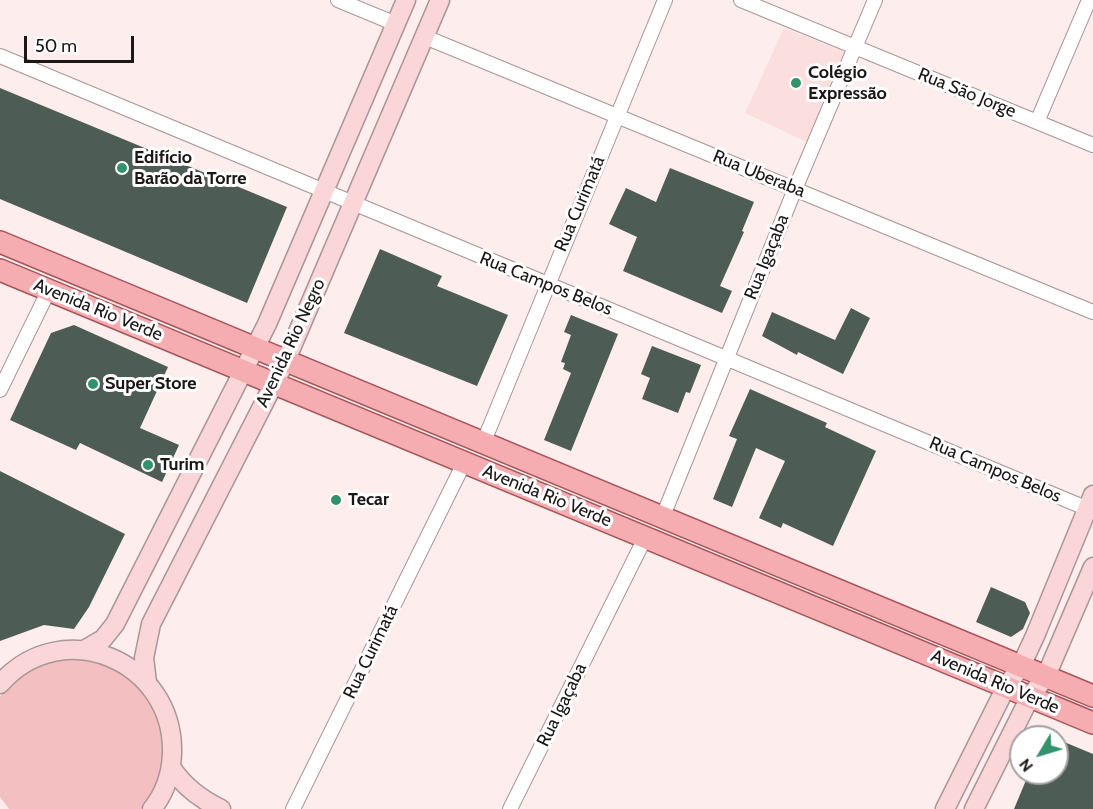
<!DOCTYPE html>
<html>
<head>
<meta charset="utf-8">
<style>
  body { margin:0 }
  #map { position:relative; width:1093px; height:809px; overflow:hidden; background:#feeded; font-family:Cabin,sans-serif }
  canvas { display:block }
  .north { position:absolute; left:1009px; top:725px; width:60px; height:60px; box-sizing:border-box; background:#fff; border:2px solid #a4a2a2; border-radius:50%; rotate:232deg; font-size:16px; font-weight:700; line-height:24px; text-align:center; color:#1c1616 }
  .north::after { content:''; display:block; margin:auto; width:21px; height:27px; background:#31926c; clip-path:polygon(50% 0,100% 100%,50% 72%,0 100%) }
  .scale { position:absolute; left:24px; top:36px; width:110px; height:27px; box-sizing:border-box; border:3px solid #1c1616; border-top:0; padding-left:8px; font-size:18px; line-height:21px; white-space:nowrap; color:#1c1616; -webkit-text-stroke:4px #fff; paint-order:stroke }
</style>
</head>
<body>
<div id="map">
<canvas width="1093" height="809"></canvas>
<div class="north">N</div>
<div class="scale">50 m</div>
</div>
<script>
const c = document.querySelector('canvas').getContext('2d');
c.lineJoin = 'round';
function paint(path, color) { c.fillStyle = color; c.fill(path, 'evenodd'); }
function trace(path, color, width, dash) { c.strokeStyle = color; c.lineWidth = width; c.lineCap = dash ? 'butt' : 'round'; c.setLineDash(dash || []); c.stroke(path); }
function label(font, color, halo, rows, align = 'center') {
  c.font = font + ' Cabin,sans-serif'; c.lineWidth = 6; c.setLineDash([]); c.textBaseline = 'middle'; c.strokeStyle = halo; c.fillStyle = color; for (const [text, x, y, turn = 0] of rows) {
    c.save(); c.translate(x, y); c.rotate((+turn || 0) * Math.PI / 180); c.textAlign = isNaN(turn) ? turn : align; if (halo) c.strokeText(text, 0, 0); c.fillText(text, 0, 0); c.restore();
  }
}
const built = new Path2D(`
  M 784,28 L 847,53 L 809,143 L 745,113 Z`);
const green = new Path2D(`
  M 58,657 C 80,657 97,658 117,667 C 172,691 179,768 141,809 L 9,809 L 0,797 L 0,697 C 13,675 35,666 58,657 Z`);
const building = new Path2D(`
  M 0,88 L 287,207 L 247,303 L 0,199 Z
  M 670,168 L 754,202 L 742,231 L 744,232 L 720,286 L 732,291 L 722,313 L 623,271 L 637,237 L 609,224 L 626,188 L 656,202 Z
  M 380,249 L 442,276 L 437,286 L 508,315 L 477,386 L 344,333 Z
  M 851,308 L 870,318 L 843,374 L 798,352 L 797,355 L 762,336 L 772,312 L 835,340 Z
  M 571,315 L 618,334 L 571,451 L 544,440 L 571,373 L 563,369 L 565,363 L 561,362 L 571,335 L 564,332 Z
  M 74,325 L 168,367 L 140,428 L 179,445 L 162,482 L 80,443 L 76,450 L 10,420 L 51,333 Z
  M 652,346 L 701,365 L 690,393 L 686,392 L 678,413 L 642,399 L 650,378 L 641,374 Z
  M 750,389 L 827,423 L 825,427 L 876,451 L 833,546 L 783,523 L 781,528 L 759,518 L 785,461 L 756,448 L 732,507 L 713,499 L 737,439 L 729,436 Z
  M 0,471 L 125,534 L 89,607 L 74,629 L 44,625 L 0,641 Z
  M 991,587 L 1025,602 L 1030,613 L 1023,629 L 1011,637 L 976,622 Z
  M 1057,739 L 1093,754 L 1093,809 L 1014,809 L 1029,773 L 1057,773 Z`);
const street = new Path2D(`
  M 338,0 L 396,24
  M 741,0 L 1093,145
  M 425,37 L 1093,312
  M 0,56 L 1093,511
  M 1037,122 L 1089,0
  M 0,390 L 49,290
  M 484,441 L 665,0
  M 663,516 L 795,189 L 875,0
  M 293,809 L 464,463
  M 510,809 L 646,536`);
const secondary = new Path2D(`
  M 84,650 L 103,639 L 115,624 L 267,324 L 406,0
  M 147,682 L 144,658 L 151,624 L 286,360 L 440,0
  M 0,684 C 62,613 175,661 172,754 C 171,774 165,793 152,809
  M 171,767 C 184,787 200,799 221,809
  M 945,809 L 1006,687 L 1021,666 L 1035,636 L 1093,495
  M 974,809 L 1030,697 L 1046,676 L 1093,567`);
const primary = new Path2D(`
  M 0,242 L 1093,696
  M 0,270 L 1093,723`);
const markers = [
  [796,83,6,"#31926c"],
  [122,168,6,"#31926c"],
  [93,384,6,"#31926c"],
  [148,465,6,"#31926c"],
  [336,500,6,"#31926c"]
];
const poiNames = [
  ["Colégio",808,73],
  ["Expressão",808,94],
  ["Edifício",134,158],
  ["Barão da Torre",134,179],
  ["Super Store",105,384],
  ["Turim",160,465],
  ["Tecar",348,500]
];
const streetNames = [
  ["Rua São Jorge",967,93,22],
  ["Rua Uberaba",759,174,22],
  ["Rua Curimatá",580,204,-67],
  ["Rua Igaçaba",767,257,-68],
  ["Rua Campos Belos",546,284,22],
  ["Avenida Rio Verde",98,310,22],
  ["Avenida Rio Negro",291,343,-65],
  ["Rua Campos Belos",995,470,23],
  ["Avenida Rio Verde",547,496,22],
  ["Rua Curimatá",371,652,-64],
  ["Avenida Rio Verde",995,682,23],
  ["Rua Igaçaba",562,705,-64]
];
paint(built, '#fbdede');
paint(green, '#f4bfc0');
paint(building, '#4d5c54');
trace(street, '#a99696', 16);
trace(secondary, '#a99696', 21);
trace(primary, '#a5555a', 24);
trace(street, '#fff', 14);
trace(secondary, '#fad6d9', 18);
trace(primary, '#f5adb2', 21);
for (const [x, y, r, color] of markers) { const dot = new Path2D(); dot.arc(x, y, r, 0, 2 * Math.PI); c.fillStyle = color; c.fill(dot); trace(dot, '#fff', 2); }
label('bold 18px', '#1c1616', '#fff', poiNames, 'left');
label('18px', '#1c1616', '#fff', streetNames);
</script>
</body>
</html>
